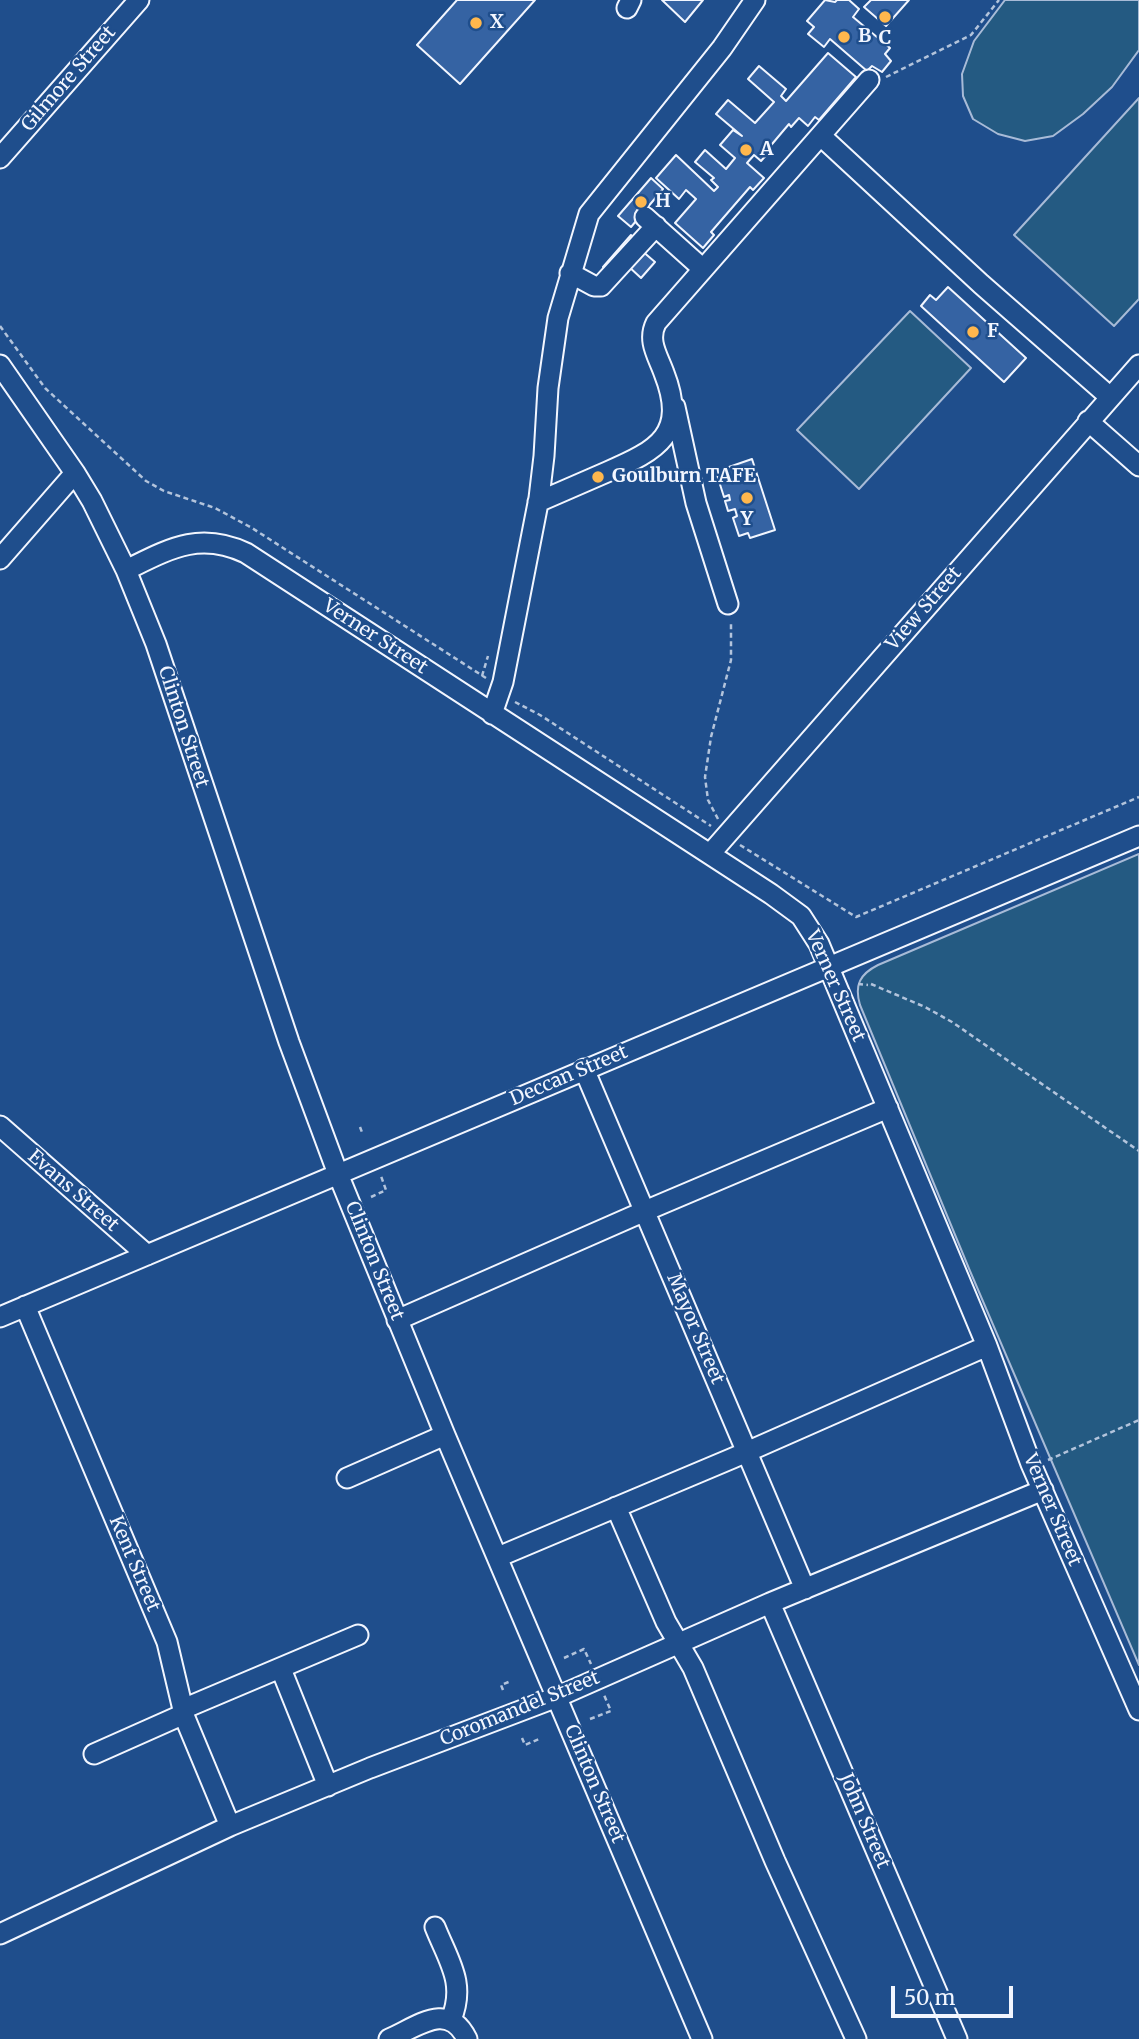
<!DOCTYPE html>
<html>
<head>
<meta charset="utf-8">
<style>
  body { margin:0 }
  #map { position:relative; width:1139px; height:2039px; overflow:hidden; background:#1f4e8c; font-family:Merriweather,serif }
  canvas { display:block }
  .scale { position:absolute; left:891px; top:1986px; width:122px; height:32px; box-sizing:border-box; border:4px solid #f2f6ff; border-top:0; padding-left:9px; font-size:21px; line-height:24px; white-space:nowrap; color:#f2f6ff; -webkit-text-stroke:5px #1f4e8c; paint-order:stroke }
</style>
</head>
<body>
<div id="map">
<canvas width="1139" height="2039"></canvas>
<div class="scale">50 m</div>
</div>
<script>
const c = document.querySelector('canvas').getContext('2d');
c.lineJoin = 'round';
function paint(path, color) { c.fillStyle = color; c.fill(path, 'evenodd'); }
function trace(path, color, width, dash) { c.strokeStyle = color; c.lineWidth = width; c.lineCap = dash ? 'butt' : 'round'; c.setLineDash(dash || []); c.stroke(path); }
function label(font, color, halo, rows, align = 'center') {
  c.font = font + ' Merriweather,serif'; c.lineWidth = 5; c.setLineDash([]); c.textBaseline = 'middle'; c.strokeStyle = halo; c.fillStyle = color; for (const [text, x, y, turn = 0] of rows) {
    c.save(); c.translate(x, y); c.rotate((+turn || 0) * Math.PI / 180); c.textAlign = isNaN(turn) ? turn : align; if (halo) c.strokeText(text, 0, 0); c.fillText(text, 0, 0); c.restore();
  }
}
const green = new Path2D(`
  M 1005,0 L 1139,0 L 1139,50 L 1112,87 L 1083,114 L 1053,136 L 1025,141 L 998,134 L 973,119 L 963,96 L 962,74 L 974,41 Z
  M 1139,98 L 1139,299 L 1114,326 L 1014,235 Z
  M 910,311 L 971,368 L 859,489 L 797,430 Z
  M 1139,854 L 1139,1665 L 970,1271 L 860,1005 C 854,985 860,974 878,965 Z`);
const building = new Path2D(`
  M 457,0 L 535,0 L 460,84 L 417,45 Z
  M 662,0 L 703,0 L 685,22 Z
  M 825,0 L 835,2 L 837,0 L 849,0 L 859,9 L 853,17 L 890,48 L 885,54 L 891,61 L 882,72 L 872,66 L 867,71 L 830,39 L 824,47 L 808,34 L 814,27 L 807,21 Z
  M 871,0 L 909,0 L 886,26 L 864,7 Z
  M 828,53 L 856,77 L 819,120 L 815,117 L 808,126 L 799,118 L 791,127 L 789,124 L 767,150 L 769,152 L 761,161 L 754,155 L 747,163 L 764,178 L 753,190 L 750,187 L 711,232 L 714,235 L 703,248 L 675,223 L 696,199 L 686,190 L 679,199 L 656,178 L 676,155 L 714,191 L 718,187 L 711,180 L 714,178 L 695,162 L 705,150 L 726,169 L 735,158 L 720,145 L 733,130 L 742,136 L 716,114 L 728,100 L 755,123 L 774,102 L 748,79 L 759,66 L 786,89 L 781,96 L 786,101 Z
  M 651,178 L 663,189 L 631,227 L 618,216 Z
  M 631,235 L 637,240 L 609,273 L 603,267 Z
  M 641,250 L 655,262 L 641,278 L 627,265 Z
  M 948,287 L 1026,358 L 1004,382 L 921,306 L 930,295 L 936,300 Z
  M 752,459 L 775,530 L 750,538 L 748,533 L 739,536 L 733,518 L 737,516 L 735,509 L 728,511 L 725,501 L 730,500 L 729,495 L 724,497 L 717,475 L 727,472 L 726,468 Z`);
const path = new Path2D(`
  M 886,77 L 971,35 L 999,0
  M 0,326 L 45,388 L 146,481 L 164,491 L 215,508 L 252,528 L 486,678
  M 482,676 L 488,656
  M 515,702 L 540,715 L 711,826
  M 718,819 L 708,800 L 705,777 L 711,737 L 731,660 L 731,621
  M 740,845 L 856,917 L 1139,797
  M 858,984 L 868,985
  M 871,984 L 925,1007 L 952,1022 L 1139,1151
  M 360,1127 L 363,1135
  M 371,1197 L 386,1190 L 381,1176
  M 1048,1460 L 1139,1420
  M 564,1658 L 584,1649 L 591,1664
  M 503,1690 L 501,1685 L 511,1681
  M 590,1719 L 611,1711 L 604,1695
  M 522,1738 L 525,1745 L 539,1739`);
const minor = new Path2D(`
  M 627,8 L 631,0
  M 821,136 L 981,284 L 1110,397
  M 0,158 L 139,0
  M 645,217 L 703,269
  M 570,273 L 594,286 L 601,286 L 656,226
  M 0,365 L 75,473 L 92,501 L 126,570 L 156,644 L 289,1042 L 338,1174 L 445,1435 L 702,2039
  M 675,407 L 696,503 L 728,604
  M 1088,421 L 1139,466
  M 538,502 C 561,492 584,482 607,472 C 658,450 688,434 664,373 C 658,356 647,341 656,323 L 869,80
  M 0,559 L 75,473
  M 126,570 C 169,549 199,531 246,553 L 771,894 L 801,916 L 819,944 L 987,1346 L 1031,1464 L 1139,1710
  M 492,714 L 503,682 L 539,498 L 544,456 L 548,388 L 558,318 L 589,214 L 722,48 L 755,0
  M 710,854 L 1139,365
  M 584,1069 L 805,1589
  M 0,1126 L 147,1255
  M 25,1306 L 167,1642 L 185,1718 L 230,1826
  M 0,1317 L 1139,836
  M 397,1320 L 645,1211 L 888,1108
  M 347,1478 L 445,1435
  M 616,1507 L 666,1622 L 693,1668 L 775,1861 L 856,2039
  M 498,1557 L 733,1458 L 987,1346
  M 770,1603 L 957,2039
  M 281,1669 L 328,1786
  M 183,1709 L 358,1635
  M 94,1754 L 184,1714
  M 435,1927 C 449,1962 466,1983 451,2020
  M 0,1934 L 230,1826 L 370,1768 L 557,1697 L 770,1603 L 1043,1490
  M 389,2039 C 417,2027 448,2000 467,2039`);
const markers = [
  [885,17,7,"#ffb74d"],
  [476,23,7,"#ffb74d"],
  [844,37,7,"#ffb74d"],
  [746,150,7,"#ffb74d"],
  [641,202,7,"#ffb74d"],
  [973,332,7,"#ffb74d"],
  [598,477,7,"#ffb74d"],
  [747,498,7,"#ffb74d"]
];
const poiNames = [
  ["X",490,23],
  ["B",858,37],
  ["C",885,39,"center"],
  ["A",760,150],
  ["H",655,202],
  ["F",987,332],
  ["Goulburn TAFE",612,477],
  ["Y",747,520,"center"]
];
const streetNames = [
  ["Gilmore Street",69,79,-49],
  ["View Street",924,609,-49],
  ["Verner Street",375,637,33],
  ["Clinton Street",183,727,72],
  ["Verner Street",835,986,66],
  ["Deccan Street",569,1076,-23],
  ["Evans Street",73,1191,41],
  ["Clinton Street",374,1261,68],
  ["Mayor Street",695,1329,67],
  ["Verner Street",1052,1510,67],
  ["Kent Street",134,1564,67],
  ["Coromandel Street",520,1709,-22],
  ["Clinton Street",594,1784,67],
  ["John Street",864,1821,67]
];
paint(green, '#245a82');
trace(green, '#a8bbd7', 2);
paint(building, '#3563a3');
trace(building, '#f2f6ff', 2);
trace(minor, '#f2f6ff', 23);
trace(path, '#b3c4dc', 2.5, [5, 3.5]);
trace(minor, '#1f4e8c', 19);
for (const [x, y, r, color] of markers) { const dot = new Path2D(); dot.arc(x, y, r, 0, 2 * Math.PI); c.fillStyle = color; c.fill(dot); trace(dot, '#1f4e8c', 2.5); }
label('bold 19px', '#f2f6ff', '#1f4e8c', poiNames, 'left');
label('19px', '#f2f6ff', '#1f4e8c', streetNames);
</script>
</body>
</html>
